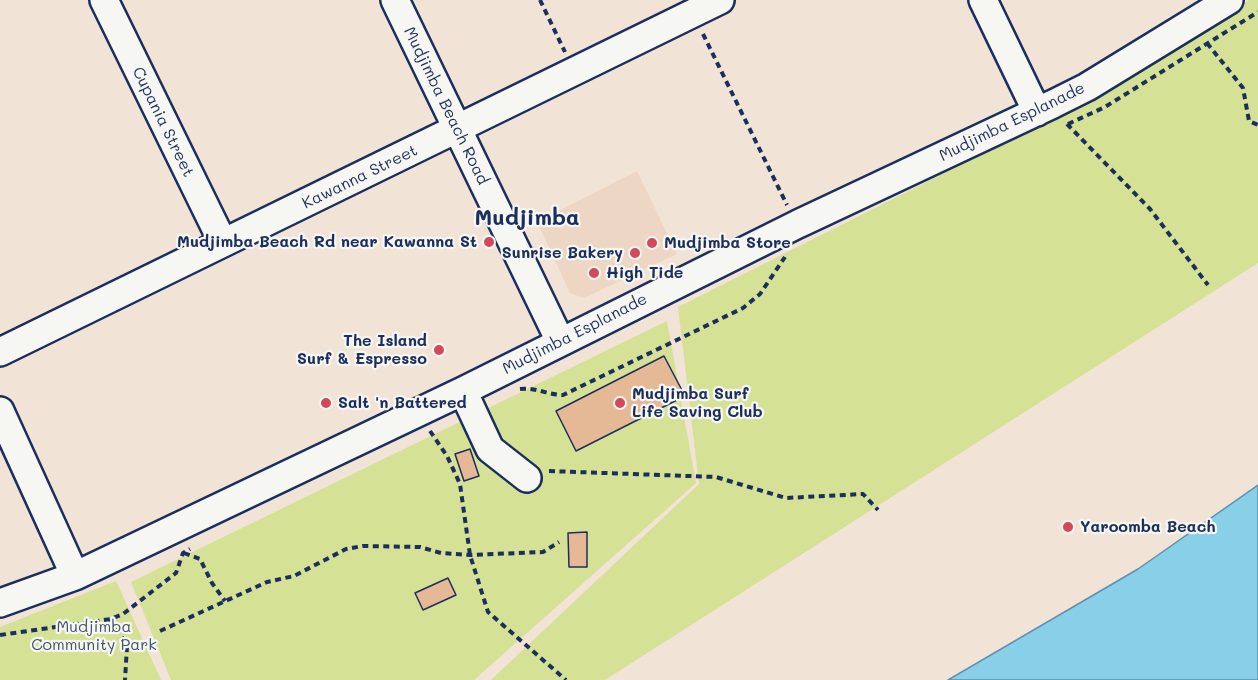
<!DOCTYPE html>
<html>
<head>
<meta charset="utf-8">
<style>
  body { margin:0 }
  canvas { display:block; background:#f1e3d6 }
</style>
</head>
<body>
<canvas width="1258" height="680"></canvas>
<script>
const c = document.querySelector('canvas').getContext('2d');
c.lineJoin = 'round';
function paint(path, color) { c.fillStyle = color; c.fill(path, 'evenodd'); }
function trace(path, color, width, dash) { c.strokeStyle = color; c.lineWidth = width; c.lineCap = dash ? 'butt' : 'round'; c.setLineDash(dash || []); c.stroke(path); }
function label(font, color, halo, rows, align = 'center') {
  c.font = font + ' Mali,sans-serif'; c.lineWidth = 4.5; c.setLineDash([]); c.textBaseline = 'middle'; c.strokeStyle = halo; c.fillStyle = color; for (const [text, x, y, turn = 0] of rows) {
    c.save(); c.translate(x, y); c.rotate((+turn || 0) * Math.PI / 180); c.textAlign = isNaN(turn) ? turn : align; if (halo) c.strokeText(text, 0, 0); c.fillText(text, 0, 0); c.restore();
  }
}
const built = new Path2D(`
  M 637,171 L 677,254 L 584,298 L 570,293 L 537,222 Z`);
const green = new Path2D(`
  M 1249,0 L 1258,0 L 1258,263 L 605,680 L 491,680 L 699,484 L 678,307 L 1084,103 Z
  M 667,321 L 696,483 L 474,680 L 171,680 L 131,582 Z
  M 116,581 L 161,680 L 0,680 L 0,627 Z`);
const water = new Path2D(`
  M 1258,485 L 1258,680 L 948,680 L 1138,569 Z`);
const building = new Path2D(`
  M 664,356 L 685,396 L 576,451 L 556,411 Z
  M 470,449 L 479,476 L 464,481 L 455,454 Z
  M 587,532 L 587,567 L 569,567 L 568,533 Z
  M 448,578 L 456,595 L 423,610 L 415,593 Z`);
const path = new Path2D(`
  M 540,0 L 565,52
  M 703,34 L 787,205
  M 1207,43 L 1243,88 L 1249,121 L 1258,125
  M 1067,124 L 1150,209 L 1208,285
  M 1068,124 L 1105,107 L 1258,12
  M 520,389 C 536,387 548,395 563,395 L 743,308 L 760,294 L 785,257
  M 430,431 L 447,456 L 460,484 L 470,555 L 488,612 L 566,680
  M 549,471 L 716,477 L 786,498 L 863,494 L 878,510
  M 184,553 L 200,559 L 212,583 L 225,601
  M 111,619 L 127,646 L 125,680
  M 160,631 L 267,582 L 294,576 L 346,549 L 363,546 L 420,547 L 441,553 L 470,555 L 543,552 L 559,542
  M 0,635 L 111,619 L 123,614 L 176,573 L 183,553 L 190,549`);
const minor = new Path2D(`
  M 104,0 L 223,243
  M 395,0 L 560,341
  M 983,0 L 1037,112
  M 0,352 L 720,0
  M 463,391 L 490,449 L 527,478
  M 0,411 L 75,576
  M 0,603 L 75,576 L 463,391 L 798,224 L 1053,104 L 1087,87 L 1229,0`);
const markers = [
  [489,242,6,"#d1495b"],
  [652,243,6,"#d1495b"],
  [635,253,6,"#d1495b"],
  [594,273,6,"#d1495b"],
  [439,350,6,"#d1495b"],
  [326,403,6,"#d1495b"],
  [620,403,6,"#d1495b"],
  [1068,527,6,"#d1495b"]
];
const streetNames = [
  ["Mudjimba Beach Road",446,106,64],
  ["Cupania Street",163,122,64],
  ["Mudjimba Esplanade",1012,122,-26],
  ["Kawanna Street",360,177,-26],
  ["Mudjimba Esplanade",575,334,-27]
];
const poiNames = [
  ["Mudjimba Beach Rd near Kawanna St",477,242,"right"],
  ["Mudjimba Store",664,243],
  ["Sunrise Bakery",623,253,"right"],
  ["High Tide",606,273],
  ["The Island",427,341,"right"],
  ["Surf & Espresso",427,359,"right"],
  ["Mudjimba Surf",632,394],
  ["Life Saving Club",632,412],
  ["Salt 'n Battered",338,403],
  ["Yaroomba Beach",1080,527]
];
const parkNames = [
  ["Mudjimba",94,627],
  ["Community Park",94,645]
];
const districtNames = [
  ["Mudjimba",527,218]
];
paint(built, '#edd6c3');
paint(green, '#d5e194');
paint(water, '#87d0e8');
trace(water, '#5c90b1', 1.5);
paint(building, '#e5b896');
trace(building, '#1b2f5e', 1.5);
trace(minor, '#1b2f5e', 32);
trace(path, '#1b2f5e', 4, [6, 4.5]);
trace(minor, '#f6f6f2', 27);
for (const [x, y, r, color] of markers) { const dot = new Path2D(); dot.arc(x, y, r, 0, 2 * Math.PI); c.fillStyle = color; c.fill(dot); trace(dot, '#f6f6f2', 2); }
label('16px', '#1b2f5e', '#f6f6f2', streetNames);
label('bold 16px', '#1b2f5e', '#f6f6f2', poiNames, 'left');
label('16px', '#405369', '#f6f6f2', parkNames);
label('bold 22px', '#1b2f5e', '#f6f6f2', districtNames);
</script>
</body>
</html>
